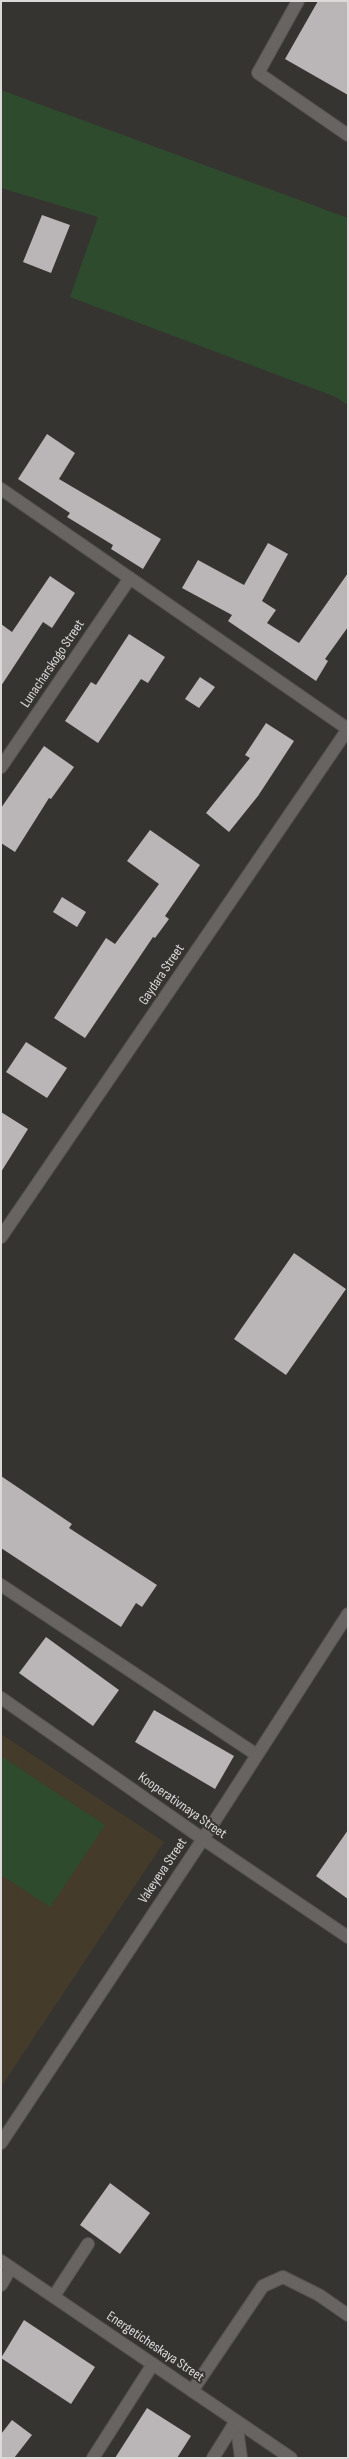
<!DOCTYPE html>
<html>
<head>
<meta charset="utf-8">
<style>
  body { margin:0 }
  #map { position:relative; width:349px; height:2459px; overflow:hidden; background:#363431; font-family:"Sofia Sans Condensed",sans-serif }
  canvas { display:block }
  .frame { position:absolute; inset:0; border:2px solid #dbdad8; pointer-events:none }
</style>
</head>
<body>
<div id="map">
<canvas width="349" height="2459"></canvas>
<div class="frame"></div>
</div>
<script>
const c = document.querySelector('canvas').getContext('2d');
c.lineJoin = 'round';
function paint(path, color) { c.fillStyle = color; c.fill(path, 'evenodd'); }
function trace(path, color, width, dash) { c.strokeStyle = color; c.lineWidth = width; c.lineCap = dash ? 'butt' : 'round'; c.setLineDash(dash || []); c.stroke(path); }
function label(font, color, halo, rows, align = 'center') {
  c.font = font + ' "Sofia Sans Condensed",sans-serif'; c.lineWidth = 4; c.setLineDash([]); c.textBaseline = 'middle'; c.strokeStyle = halo; c.fillStyle = color; for (const [text, x, y, turn = 0] of rows) {
    c.save(); c.translate(x, y); c.rotate((+turn || 0) * Math.PI / 180); c.textAlign = isNaN(turn) ? turn : align; if (halo) c.strokeText(text, 0, 0); c.fillText(text, 0, 0); c.restore();
  }
}
const education = new Path2D(`
  M 1,1734 L 164,1842 L 1,2087 Z`);
const green = new Path2D(`
  M 1,90 L 348,218 L 348,405 L 336,397 L 70,297 L 98,217 L 1,188 Z
  M 1,1756 L 105,1825 L 50,1907 L 1,1875 Z`);
const building = new Path2D(`
  M 318,1 L 348,1 L 348,95 L 285,59 Z
  M 42,215 L 70,225 L 51,273 L 23,262 Z
  M 47,434 L 75,453 L 59,479 L 161,539 L 143,569 L 111,549 L 113,545 L 67,517 L 70,513 L 18,479 Z
  M 268,543 L 288,554 L 262,601 L 276,610 L 267,623 L 299,643 L 348,573 L 348,627 L 325,659 L 328,661 L 316,681 L 228,621 L 232,615 L 182,588 L 198,560 L 244,585 Z
  M 50,576 L 75,593 L 52,628 L 43,622 L 1,686 L 1,624 L 12,632 Z
  M 129,634 L 165,657 L 148,683 L 141,679 L 98,743 L 65,721 L 91,682 L 96,685 Z
  M 200,677 L 215,687 L 199,708 L 185,699 Z
  M 266,723 L 294,741 L 258,796 L 229,832 L 206,813 L 250,758 L 245,755 Z
  M 44,746 L 74,767 L 51,799 L 49,798 L 15,852 L 1,843 L 1,808 Z
  M 150,830 L 200,865 L 165,916 L 169,919 L 155,938 L 153,937 L 85,1038 L 54,1018 L 106,938 L 115,944 L 159,884 L 127,861 Z
  M 62,897 L 86,912 L 77,927 L 53,912 Z
  M 26,1042 L 67,1068 L 47,1098 L 6,1072 Z
  M 1,1112 L 28,1129 L 1,1172 Z
  M 294,1253 L 346,1289 L 286,1375 L 234,1339 Z
  M 1,1476 L 72,1524 L 69,1528 L 157,1585 L 142,1607 L 136,1603 L 121,1627 L 1,1548 Z
  M 46,1637 L 119,1690 L 93,1726 L 19,1673 Z
  M 154,1710 L 234,1756 L 215,1789 L 135,1742 Z
  M 348,1830 L 348,1899 L 316,1876 Z
  M 110,2183 L 150,2213 L 120,2254 L 80,2225 Z
  M 24,2320 L 95,2367 L 71,2404 L 1,2358 Z
  M 147,2408 L 191,2436 L 177,2458 L 115,2458 Z
  M 12,2420 L 32,2435 L 14,2458 L 1,2458 L 1,2434 Z`);
const service = new Path2D(`
  M 298,1 L 258,73 L 348,135
  M 1,1585 L 257,1755
  M 1,2285 L 11,2268
  M 54,2296 L 88,2244
  M 192,2391 L 263,2286 L 283,2277 L 319,2295 L 348,2315
  M 236,2421 L 241,2458
  M 93,2458 L 153,2364
  M 213,2458 L 236,2421`);
const minor = new Path2D(`
  M 1,489 L 348,729
  M 1,767 L 130,578
  M 1,1237 L 348,729
  M 1,1698 L 203,1839 L 348,1614
  M 1,2261 L 291,2458`);
const tertiary = new Path2D(`
  M 1,2143 L 203,1839 L 348,1937`);
const streetNames = [
  ["Lunacharskogo Street",53,664,-56],
  ["Gaydara Street",162,975,-56],
  ["Kooperativnaya Street",182,1806,35],
  ["Vakeyeva Street",163,1871,-56],
  ["Energeticheskaya Street",155,2347,34]
];
paint(education, '#443b2a');
paint(green, '#2f4b2d');
paint(building, '#bab5b7');
trace(service, '#53514e', 14);
trace(minor, '#53514e', 14);
trace(tertiary, '#53514e', 14);
trace(service, '#676461', 12);
trace(minor, '#676461', 12);
trace(tertiary, '#676461', 12);
label('14px', '#dbdad8', '#363431', streetNames);
</script>
</body>
</html>
